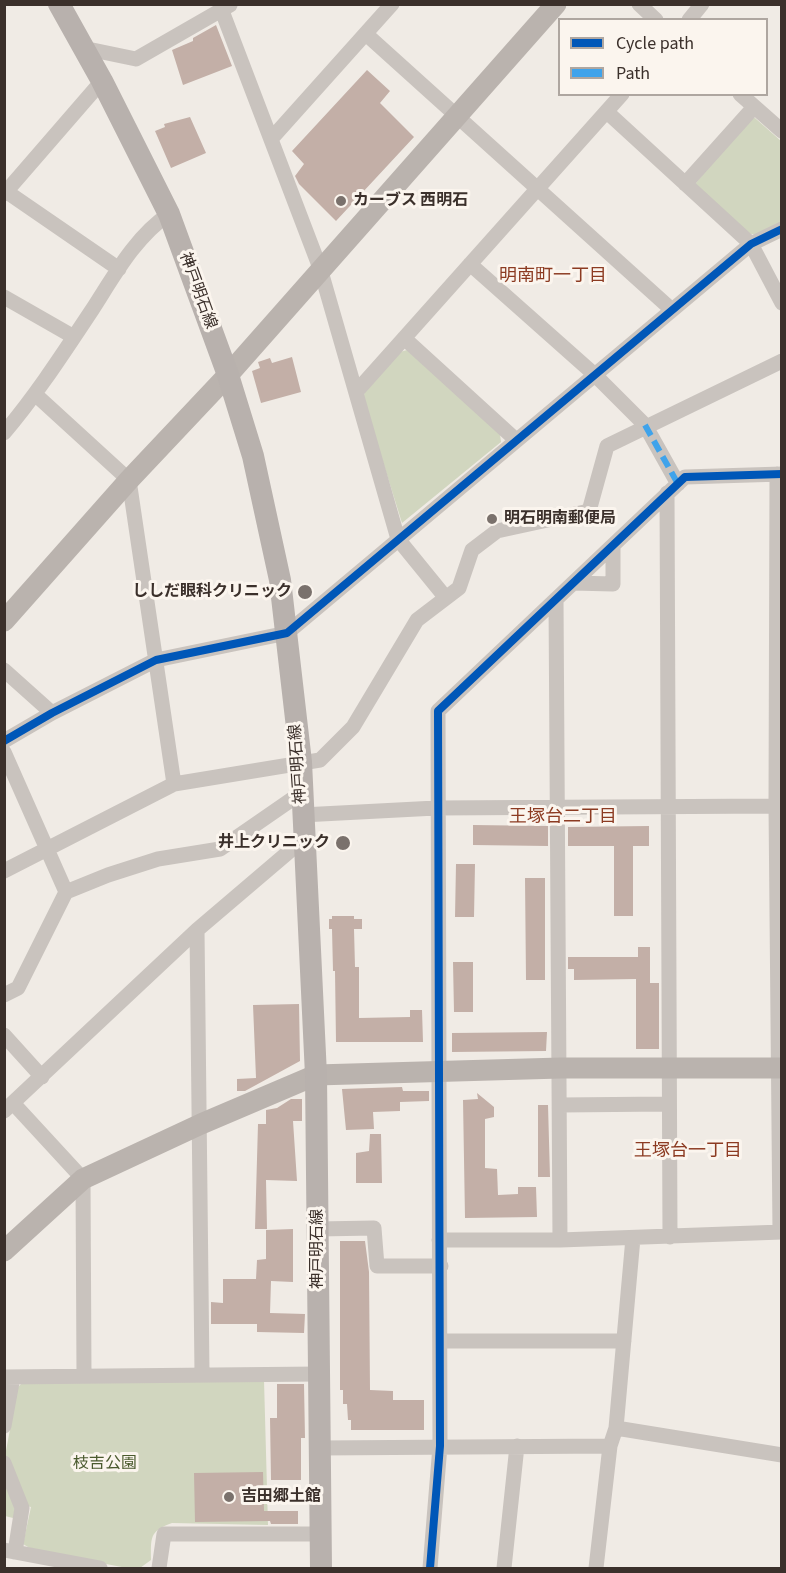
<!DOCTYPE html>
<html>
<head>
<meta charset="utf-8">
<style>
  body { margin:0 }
  #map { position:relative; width:786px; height:1573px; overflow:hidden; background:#f0ebe5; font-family:"Source Sans 3",sans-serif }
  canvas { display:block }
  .frame { position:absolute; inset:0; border:6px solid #3b302b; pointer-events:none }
  .legend { position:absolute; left:558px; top:18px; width:210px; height:78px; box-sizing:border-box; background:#fbf5ee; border:2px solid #aea6a0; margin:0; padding:8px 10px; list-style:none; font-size:18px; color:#3b302b }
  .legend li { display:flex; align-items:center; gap:12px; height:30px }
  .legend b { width:30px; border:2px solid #aea6a0 }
</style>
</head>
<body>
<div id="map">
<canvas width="786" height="1573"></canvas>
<div class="frame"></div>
<ul class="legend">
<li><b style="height:8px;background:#0057b8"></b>Cycle path</li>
<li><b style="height:8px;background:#3fa3eb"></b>Path</li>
</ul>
</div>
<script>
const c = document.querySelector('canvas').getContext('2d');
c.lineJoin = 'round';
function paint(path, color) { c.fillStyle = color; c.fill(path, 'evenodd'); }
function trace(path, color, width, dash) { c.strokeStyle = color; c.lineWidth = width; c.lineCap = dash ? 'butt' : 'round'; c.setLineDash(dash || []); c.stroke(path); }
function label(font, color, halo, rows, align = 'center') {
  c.font = font + ' "Source Sans 3","Noto Sans JP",sans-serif'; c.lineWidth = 6; c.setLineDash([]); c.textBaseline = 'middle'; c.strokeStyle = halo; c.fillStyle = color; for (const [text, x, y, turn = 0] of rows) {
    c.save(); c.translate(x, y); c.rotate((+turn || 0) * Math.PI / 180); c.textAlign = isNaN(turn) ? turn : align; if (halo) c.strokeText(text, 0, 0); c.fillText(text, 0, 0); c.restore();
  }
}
const green = new Path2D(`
  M 755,118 L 781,141 L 781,223 L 756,235 L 747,233 L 695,184 L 748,119 Z
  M 407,350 L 500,434 L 501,442 L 402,523 L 363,398 L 366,388 L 400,352 Z
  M 264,1380 L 268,1525 L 172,1523 C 149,1531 151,1538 151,1560 L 140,1568 L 127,1568 L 33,1550 L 23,1544 L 31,1507 L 19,1504 L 17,1519 L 5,1516 L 5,1456 L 18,1387 L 24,1381 Z`);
const building = new Path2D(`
  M 216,25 L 232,66 L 183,85 L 172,50 L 193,41 L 193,38 Z
  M 367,70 L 390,91 L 380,103 L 414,137 L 336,221 L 299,184 L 295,176 L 304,164 L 292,151 Z
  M 190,117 L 206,153 L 171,168 L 155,131 L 165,127 L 164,124 Z
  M 292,357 L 301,392 L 261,403 L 252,371 L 260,368 L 258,362 L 270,358 L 272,363 Z
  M 473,825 L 548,826 L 548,846 L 473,845 Z
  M 649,826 L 649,846 L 633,846 L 633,916 L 614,916 L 614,846 L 568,846 L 568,827 Z
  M 456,864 L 475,864 L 474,917 L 455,917 Z
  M 525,878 L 545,878 L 545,980 L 526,980 Z
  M 332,916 L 354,916 L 354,919 L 362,919 L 362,929 L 354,929 L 355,967 L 359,967 L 359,1018 L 410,1017 L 410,1010 L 422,1010 L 423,1042 L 336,1042 L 335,971 L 333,971 L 332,929 L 329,929 L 329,919 L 332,919 Z
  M 638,947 L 650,947 L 650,983 L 659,983 L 659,1049 L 636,1049 L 636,979 L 574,980 L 574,969 L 568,969 L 568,957 L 638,957 Z
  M 453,962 L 473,962 L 473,1012 L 454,1012 Z
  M 299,1004 L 300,1061 L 245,1091 L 237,1091 L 237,1079 L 256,1078 L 253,1005 Z
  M 547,1032 L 546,1051 L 452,1052 L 452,1033 Z
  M 402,1087 L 403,1091 L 429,1091 L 429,1101 L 400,1102 L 400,1111 L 373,1112 L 374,1129 L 346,1130 L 342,1089 Z
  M 477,1093 L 494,1107 L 494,1117 L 485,1119 L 485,1168 L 497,1169 L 498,1195 L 518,1194 L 518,1187 L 536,1187 L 537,1217 L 465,1218 L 463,1100 L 478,1099 Z
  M 291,1099 L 302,1099 L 302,1121 L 293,1121 L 297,1181 L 266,1180 L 267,1229 L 255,1229 L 258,1124 L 266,1124 L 266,1110 L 277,1108 Z
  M 538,1105 L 548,1105 L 550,1177 L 538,1177 Z
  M 370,1134 L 381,1134 L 382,1183 L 356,1183 L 356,1153 L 369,1151 Z
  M 293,1229 L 293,1282 L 271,1281 L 270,1313 L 305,1314 L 304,1333 L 257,1332 L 257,1324 L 211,1324 L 211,1302 L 223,1303 L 223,1279 L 256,1279 L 257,1260 L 266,1259 L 266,1230 Z
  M 340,1241 L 365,1241 L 369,1272 L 370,1390 L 393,1391 L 393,1400 L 424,1400 L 424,1430 L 351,1430 L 351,1420 L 348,1420 L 347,1404 L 343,1404 L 343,1390 L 340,1390 Z
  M 277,1384 L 304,1384 L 305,1438 L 301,1438 L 301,1480 L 271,1480 L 270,1418 L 277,1418 Z
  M 263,1472 L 264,1511 L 298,1511 L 298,1524 L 271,1524 L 270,1521 L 195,1522 L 194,1473 Z`);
const street = new Path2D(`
  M 639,4 L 656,20
  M 222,11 L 320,268 L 398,539 L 446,598
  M 689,20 L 702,4
  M 367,35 L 672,310
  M 83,48 L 136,59 L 230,5
  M 740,94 L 782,131
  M 607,112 L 751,244 L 782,303
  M 272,138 L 392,4
  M 685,184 L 754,107
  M 4,190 L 119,269
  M 4,194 L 102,81
  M 470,264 L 595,375 L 645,425 L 678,484
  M 4,297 L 74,337
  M 404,338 L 516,440
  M 356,392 L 622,94
  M 36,395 L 129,480 L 174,784
  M 4,433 C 37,394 64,352 92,310 C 114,276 135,237 169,214
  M 777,474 L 776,806 L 780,1232
  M 667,493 L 670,1237
  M 573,583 L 613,584 L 613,546
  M 556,599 L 560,1240
  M 4,670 L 52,713
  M 4,741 L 52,713 L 156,660 L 287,633 L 751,244 L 782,229
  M 4,752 L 66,892
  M 302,815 L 436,808 L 776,806
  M 4,871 L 174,784 L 320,760 L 353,727 L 417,620 L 459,588 L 472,550 L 497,531 L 589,511 L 607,446 L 782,361
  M 197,930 L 202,1373
  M 4,995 L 18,988 L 66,892 L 108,875 L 158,859 L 220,849 L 301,793
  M 4,1035 L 42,1077
  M 13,1103 L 83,1179 L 84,1375
  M 560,1105 L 668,1104
  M 4,1111 L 197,930 L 305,838
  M 318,1229 L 374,1228 L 377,1266 L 441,1266
  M 439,1240 L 560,1240 L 782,1232
  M 440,1341 L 624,1341
  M 4,1377 L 319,1374
  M 4,1426 L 13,1377
  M 616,1428 L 782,1455
  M 320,1448 L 610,1446
  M 4,1463 L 22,1508 L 15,1552
  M 4,1550 L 100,1568
  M 159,1568 L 164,1534 L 321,1534
  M 430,1568 L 440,1446 L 438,711 L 685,477 L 782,474
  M 504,1568 L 517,1446
  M 596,1568 L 610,1446 L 616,1428 L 633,1238`);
const secondary = new Path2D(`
  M 4,621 L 129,480 L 228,375 L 556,4
  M 4,1251 L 83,1179 L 201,1124 L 316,1075 L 561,1068 L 782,1068`);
const primary = new Path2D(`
  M 59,4 L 102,81 L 169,214 L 228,375 L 253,456 L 280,580 L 301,762 L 316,1075 L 321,1568`);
const quiet = new Path2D(`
  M 645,425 L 678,484`);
const cycleway = new Path2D(`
  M 4,741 L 52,713 L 156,660 L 287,633 L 751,244 L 782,229
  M 430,1568 L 440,1446 L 438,711 L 685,477 L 782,474`);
const markers = [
  [341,201,6,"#7a716c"],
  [492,519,6,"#7a716c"],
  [305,592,8,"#7a716c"],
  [343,843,8,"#7a716c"],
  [229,1497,6,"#7a716c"]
];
const poiNames = [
  ["カーブス 西明石",353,201],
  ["明石明南郵便局",504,519],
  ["ししだ眼科クリニック",292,592,"right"],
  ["井上クリニック",330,843,"right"],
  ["吉田郷土館",241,1497]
];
const streetNames = [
  ["神戸明石線",197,291,70],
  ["神戸明石線",299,764,-94],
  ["神戸明石線",318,1249,-90]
];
const parkNames = [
  ["枝吉公園",105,1464]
];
const neighbourhoodNames = [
  ["明南町一丁目",553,277],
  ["王塚台二丁目",563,818],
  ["王塚台一丁目",688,1152]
];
paint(green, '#d1d6bf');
paint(building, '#c3afa7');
trace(street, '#c9c3be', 15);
trace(secondary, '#bab3ae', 21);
trace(primary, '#b8b1ad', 22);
trace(quiet, '#3fa3eb', 6, [12, 6]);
trace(cycleway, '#0057b8', 8);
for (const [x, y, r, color] of markers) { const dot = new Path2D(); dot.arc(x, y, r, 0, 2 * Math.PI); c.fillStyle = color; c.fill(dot); trace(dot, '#fbf5ee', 2); }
label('bold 16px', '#3b302b', '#fbf5ee', poiNames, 'left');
label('16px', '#3b302b', '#fbf5ee', streetNames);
label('16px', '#4a5a2e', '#fbf5ee', parkNames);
label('18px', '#8c3b22', '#fbf5ee', neighbourhoodNames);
</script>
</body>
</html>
